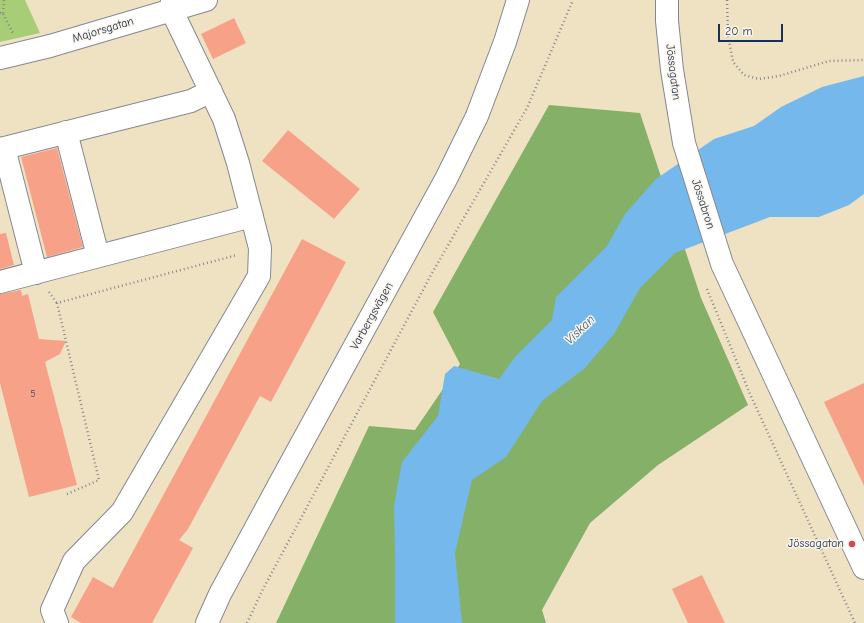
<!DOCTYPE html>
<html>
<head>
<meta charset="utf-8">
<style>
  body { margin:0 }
  #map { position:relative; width:864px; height:623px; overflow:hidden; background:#efe2c2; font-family:"Comic Neue",sans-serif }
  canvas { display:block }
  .scale { position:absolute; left:718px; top:24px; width:65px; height:18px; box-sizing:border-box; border:2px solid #1b2f5e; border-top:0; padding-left:5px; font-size:12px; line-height:14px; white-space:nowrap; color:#1b2f5e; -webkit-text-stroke:3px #fcf5e5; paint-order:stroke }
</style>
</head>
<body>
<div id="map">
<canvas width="864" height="623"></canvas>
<div class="scale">20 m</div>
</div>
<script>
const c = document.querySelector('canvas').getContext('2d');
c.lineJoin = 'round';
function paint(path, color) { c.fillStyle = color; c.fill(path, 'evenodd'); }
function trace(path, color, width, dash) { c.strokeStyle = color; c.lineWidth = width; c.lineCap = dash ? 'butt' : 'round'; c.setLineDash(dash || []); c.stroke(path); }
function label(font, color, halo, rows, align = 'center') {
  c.font = font + ' "Comic Neue",sans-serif'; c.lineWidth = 3; c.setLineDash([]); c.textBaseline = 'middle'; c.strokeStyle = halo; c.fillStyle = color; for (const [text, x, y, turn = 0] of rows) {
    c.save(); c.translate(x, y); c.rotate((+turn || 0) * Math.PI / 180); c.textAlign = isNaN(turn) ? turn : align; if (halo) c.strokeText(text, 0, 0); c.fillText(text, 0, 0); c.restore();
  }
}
const green = new Path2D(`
  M 0,0 L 25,0 L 40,33 L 0,42 Z`);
const forest = new Path2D(`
  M 549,105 L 640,113 L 701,298 L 748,405 L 658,465 L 590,523 L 542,610 L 546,623 L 276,623 L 369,426 L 415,430 L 460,364 L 433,312 Z`);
const water = new Path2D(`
  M 864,76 L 864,194 L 849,205 L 819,217 L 770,217 L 675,253 L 640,288 L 614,334 L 585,368 L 542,401 L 506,457 L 472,480 L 455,553 L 462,623 L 395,623 L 395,558 L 394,505 L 402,462 L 438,416 L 445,374 L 454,366 L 499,379 L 515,357 L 552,320 L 556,297 L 607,246 L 625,214 L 656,179 L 714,139 L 754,126 L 781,107 L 822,87 Z`);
const building = new Path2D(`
  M 234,18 L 246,43 L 213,59 L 201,34 Z
  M 288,130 L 360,189 L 334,219 L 262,161 Z
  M 57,148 L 83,247 L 47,257 L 21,157 Z
  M 6,233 L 14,265 L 0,269 L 0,234 Z
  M 302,239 L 346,262 L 271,402 L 260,396 L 188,529 L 179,540 L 193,548 L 152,623 L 81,623 L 71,617 L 93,577 L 113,588 Z
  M 21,290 L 22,296 L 28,294 L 39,339 L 66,341 L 60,354 L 45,362 L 77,485 L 29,497 L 0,383 L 0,294 Z
  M 864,383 L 864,486 L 824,402 Z
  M 702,575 L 725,623 L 688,623 L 672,589 Z`);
const path = new Path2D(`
  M 727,0 L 728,35 L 733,62 L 744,75 L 759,79 L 779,76 L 829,61 L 864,60
  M 0,13 L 3,14 L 4,0
  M 3,14 L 13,33
  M 707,289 L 750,394 L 855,623
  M 49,292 L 57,303
  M 67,494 L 99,480 L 57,303 L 237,255
  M 247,623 L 262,591 L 431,275 L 527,108 L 573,0`);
const minor = new Path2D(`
  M 667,0 L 667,21 L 672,70 L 684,143 L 722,264 L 864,568
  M 0,58 L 50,46 L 206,0
  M 66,132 L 98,256
  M 4,148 L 36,273
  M 0,149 L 191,101 L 211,91
  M 0,282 L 252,216
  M 57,623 L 52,610 L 74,561 L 122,512 L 259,276 L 260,248 L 238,163 L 224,119 L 171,9 L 172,0`);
const major = new Path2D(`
  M 207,623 L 220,594 L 280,483 L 446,179 L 477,116 L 505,42 L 518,0`);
const markers = [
  [852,544,4,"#d1495b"]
];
const numberNames = [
  ["5",33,394]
];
const streetNames = [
  ["Majorsgatan",103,30,-17],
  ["Jössagatan",673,72,83],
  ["Jössabron",703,204,72],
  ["Varbergsvägen",372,316,-61]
];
const poiNames = [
  ["Jössagatan",844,544]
];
const waterNames = [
  ["Viskan",580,330,-44]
];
paint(green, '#a7cd77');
paint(forest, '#85b068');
paint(water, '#75b8eb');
paint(building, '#f7a288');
trace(minor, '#858890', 24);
trace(major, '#858890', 24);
trace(path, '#858890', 2.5, [1, 3]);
trace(minor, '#fff', 22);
trace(major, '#fff', 22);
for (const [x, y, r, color] of markers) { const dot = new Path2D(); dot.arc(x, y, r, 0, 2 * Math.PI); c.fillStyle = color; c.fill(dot); trace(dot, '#fcf5e5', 1.5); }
label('10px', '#524c68', null, numberNames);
label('12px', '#1b2f5e', '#fcf5e5', streetNames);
label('12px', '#1b2f5e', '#fcf5e5', poiNames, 'right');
label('italic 13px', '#365888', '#fcf5e5', waterNames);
</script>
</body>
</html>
